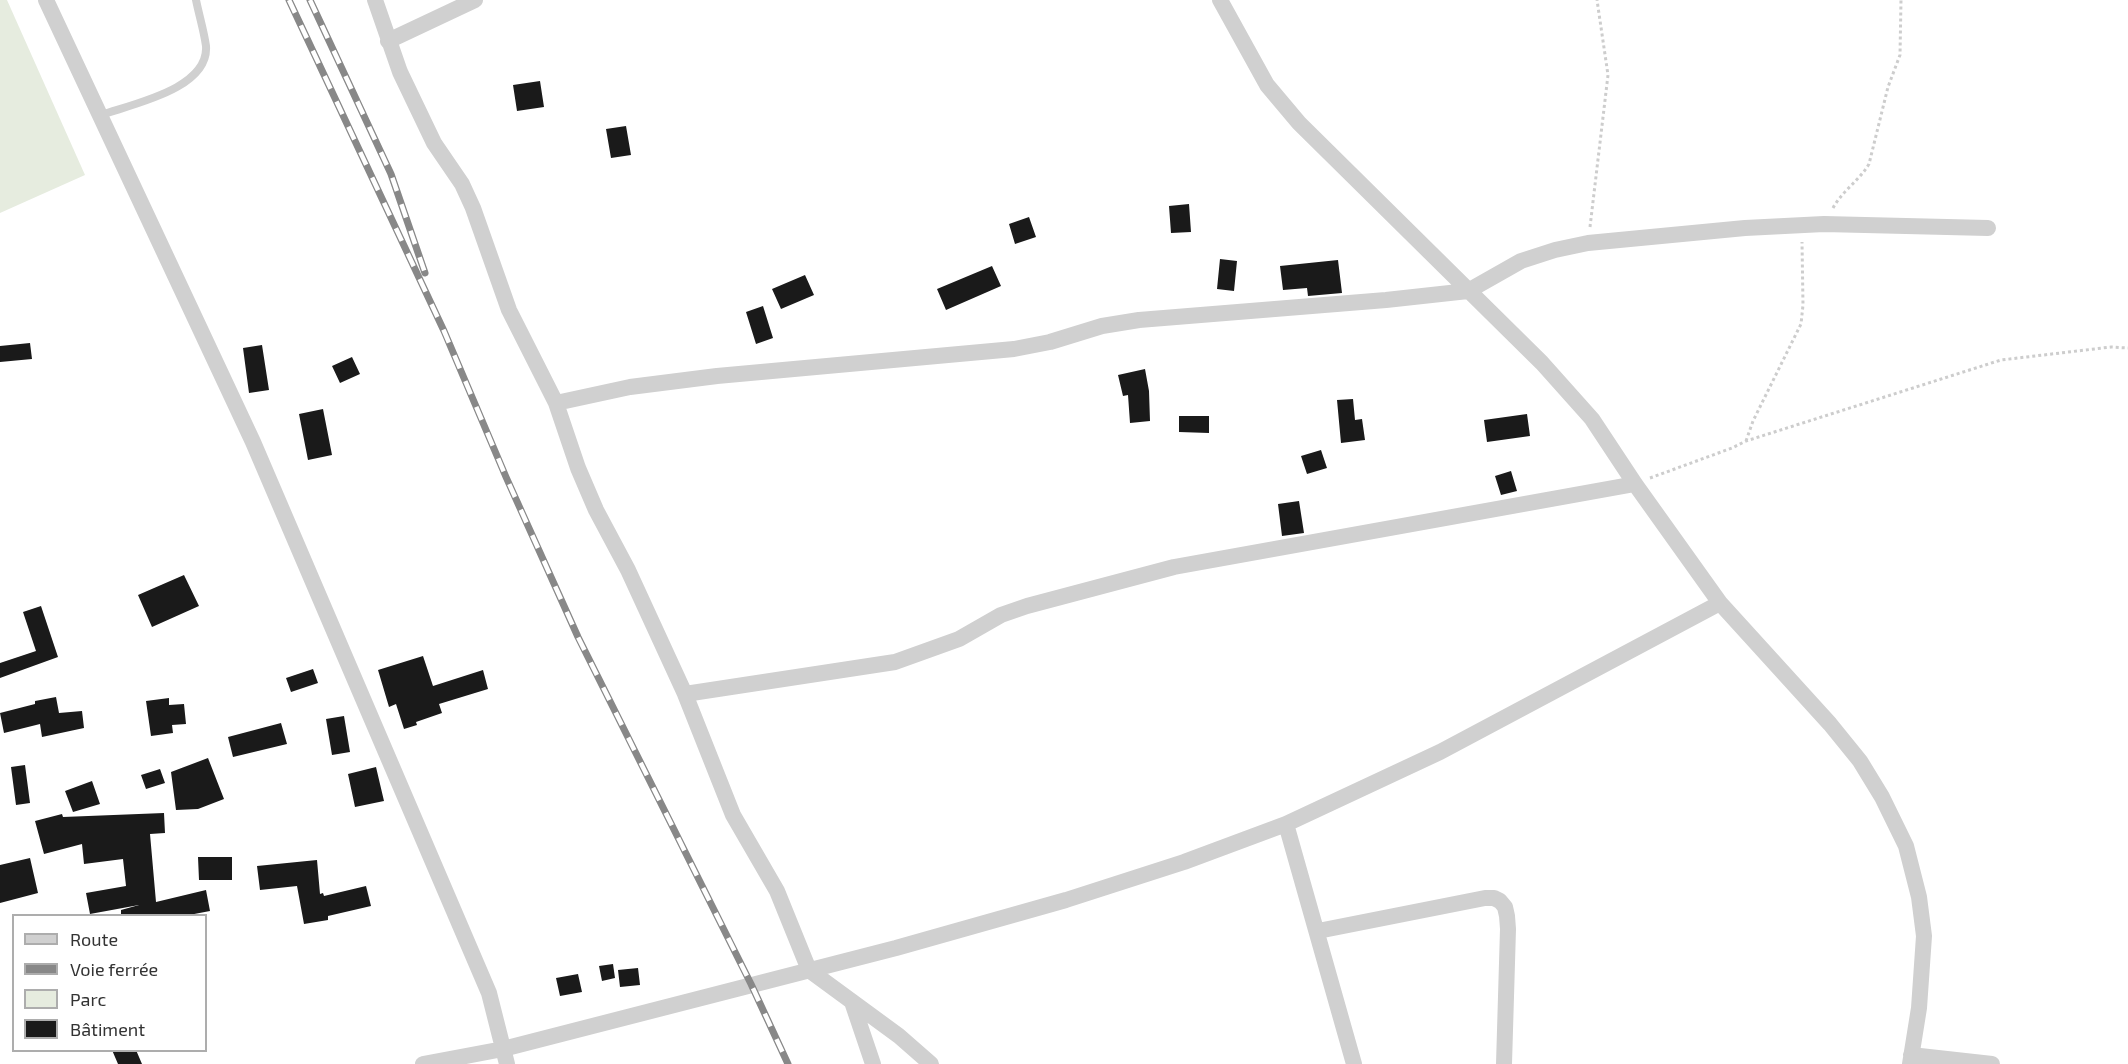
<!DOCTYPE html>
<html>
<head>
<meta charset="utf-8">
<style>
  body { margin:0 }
  #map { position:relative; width:2128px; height:1064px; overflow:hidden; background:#fff; font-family:"Exo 2",sans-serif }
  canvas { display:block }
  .legend { position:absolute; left:12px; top:914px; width:195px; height:138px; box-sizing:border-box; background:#fff; border:2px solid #adadad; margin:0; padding:8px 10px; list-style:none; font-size:18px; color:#333 }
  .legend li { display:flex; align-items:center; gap:12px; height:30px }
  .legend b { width:30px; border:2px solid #adadad }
</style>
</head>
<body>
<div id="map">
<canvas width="2128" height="1064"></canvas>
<ul class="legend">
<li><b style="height:8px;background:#d0d0d0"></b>Route</li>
<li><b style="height:8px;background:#888"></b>Voie ferrée</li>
<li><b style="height:16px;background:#e6ecdf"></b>Parc</li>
<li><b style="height:16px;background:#1a1a1a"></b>Bâtiment</li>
</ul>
</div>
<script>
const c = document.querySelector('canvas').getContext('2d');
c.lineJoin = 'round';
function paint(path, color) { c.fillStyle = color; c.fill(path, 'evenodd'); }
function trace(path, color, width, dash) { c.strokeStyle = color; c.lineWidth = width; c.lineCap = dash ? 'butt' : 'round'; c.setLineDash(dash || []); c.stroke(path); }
const green = new Path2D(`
  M 0,0 L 7,0 L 85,175 L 0,213 Z`);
const building = new Path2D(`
  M 540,81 L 544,107 L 517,111 L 513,85 Z
  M 626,126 L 631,155 L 611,158 L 606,129 Z
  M 1189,204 L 1191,232 L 1171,233 L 1169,206 Z
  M 1029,217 L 1036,237 L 1015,244 L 1009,224 Z
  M 1220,259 L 1237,261 L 1234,291 L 1217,289 Z
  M 1338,260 L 1342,293 L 1308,296 L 1307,288 L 1283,290 L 1280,266 Z
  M 992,266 L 1001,286 L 946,310 L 937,289 Z
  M 805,275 L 814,295 L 781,309 L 772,289 Z
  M 763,306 L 773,338 L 756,344 L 746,312 Z
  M 30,343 L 32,359 L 0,362 L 0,346 Z
  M 262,345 L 269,390 L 249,393 L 243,348 Z
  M 352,357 L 360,374 L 340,383 L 332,366 Z
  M 1145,369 L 1149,391 L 1150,421 L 1130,423 L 1128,395 L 1123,396 L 1118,375 Z
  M 1353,399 L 1355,420 L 1362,419 L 1365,440 L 1341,443 L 1337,400 Z
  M 323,409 L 332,455 L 308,460 L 299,414 Z
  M 1527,414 L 1530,436 L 1487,442 L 1484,420 Z
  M 1179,416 L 1209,416 L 1209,433 L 1179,432 Z
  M 1321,450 L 1327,468 L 1307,474 L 1301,456 Z
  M 1511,471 L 1517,491 L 1501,495 L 1495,476 Z
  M 1299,501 L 1304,533 L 1282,536 L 1278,504 Z
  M 184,575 L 199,606 L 152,627 L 138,595 Z
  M 41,606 L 58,657 L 0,678 L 0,663 L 36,651 L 23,612 Z
  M 423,656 L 433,686 L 483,670 L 488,689 L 439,704 L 442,713 L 416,722 L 417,725 L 404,729 L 396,704 L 389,707 L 378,670 Z
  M 313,669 L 318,683 L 291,692 L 286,678 Z
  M 56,697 L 59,713 L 82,711 L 84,728 L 42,737 L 40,724 L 4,733 L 0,713 L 35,704 L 35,701 Z
  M 169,698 L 169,705 L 184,704 L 186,724 L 172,725 L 173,733 L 151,736 L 146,701 Z
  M 344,716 L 350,752 L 332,755 L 326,719 Z
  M 281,723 L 287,744 L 233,757 L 228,737 Z
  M 208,758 L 224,799 L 198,809 L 176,810 L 171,772 Z
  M 25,765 L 30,803 L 16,805 L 11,767 Z
  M 376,767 L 384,801 L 355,807 L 348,774 Z
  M 160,769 L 165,783 L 146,789 L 141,775 Z
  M 92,781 L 100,804 L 73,812 L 65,791 Z
  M 164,813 L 165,833 L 150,834 L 156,902 L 206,890 L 210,911 L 189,915 L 121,915 L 121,910 L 139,905 L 90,914 L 86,893 L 126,886 L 123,859 L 84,864 L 82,844 L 44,854 L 35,821 L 62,814 L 63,817 Z
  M 198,857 L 232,857 L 232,880 L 199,880 Z
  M 30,858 L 38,893 L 0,903 L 0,865 Z
  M 317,860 L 320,894 L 323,893 L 324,896 L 366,886 L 371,906 L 328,916 L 328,920 L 304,924 L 297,886 L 260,890 L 257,866 Z
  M 613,964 L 615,978 L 602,981 L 599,966 Z
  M 638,968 L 640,985 L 620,987 L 618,970 Z
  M 578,974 L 582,992 L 560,996 L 556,978 Z
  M 112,1050 L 136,1050 L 142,1064 L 118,1064 Z`);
const path = new Path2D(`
  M 1833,208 C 1842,191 1859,181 1869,164 L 1888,87 L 1900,55 L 1901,0
  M 1590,227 L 1608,75 L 1597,0
  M 1746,441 L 1753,421 L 1801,324 L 1803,305 L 1802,242
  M 1650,478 L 1732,448 L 1746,441 L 2001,360 L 2111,347 L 2128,348`);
const lane = new Path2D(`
  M 101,115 C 132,104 209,89 206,46 C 204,31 199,15 196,0`);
const street = new Path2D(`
  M 46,0 L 253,442 L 489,993 L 507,1064
  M 375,0 L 400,72 L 434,143 L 462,184 L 473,208 L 509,310 L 556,403 L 578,468 L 596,510 L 628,570 L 685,694 L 733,815 L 777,891 L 809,970 L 899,1036 L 931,1064
  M 1220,0 L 1267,85 L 1299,123 L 1542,363 L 1592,419 L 1635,484 L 1720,603 L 1830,724 L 1860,761 L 1882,797 L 1906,846 L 1919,897 L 1924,936 L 1919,1008 L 1910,1064
  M 388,41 L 475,0
  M 556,403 L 630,387 L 717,376 L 1014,349 L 1050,342 L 1102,326 L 1139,320 L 1386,300 L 1468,291 L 1521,261 L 1555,250 L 1588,243 L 1745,228 L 1824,224 L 1988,228
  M 685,694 L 895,662 L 959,639 L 1001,615 L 1027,606 L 1174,567 L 1635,484
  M 1286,824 L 1354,1064
  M 1318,931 L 1485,898 L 1494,898 L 1500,901 L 1505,907 L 1507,916 L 1508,929 L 1504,1064
  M 852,1002 L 873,1064
  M 1911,1055 L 1992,1064
  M 423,1064 L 503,1049 L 896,948 L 1066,900 L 1184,862 L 1286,824 L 1440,752 L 1720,603`);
const rail = new Path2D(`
  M 289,0 L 444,331 L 506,477 L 578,637 L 751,984 L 788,1064
  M 310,0 L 391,174 L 425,273`);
paint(green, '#e6ecdf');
paint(building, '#1a1a1a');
trace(path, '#cdcdcd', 3, [3, 3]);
trace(lane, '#d0d0d0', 8);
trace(street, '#d0d0d0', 16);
trace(rail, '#888', 7);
trace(rail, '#fff', 4.5, [14]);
</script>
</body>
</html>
